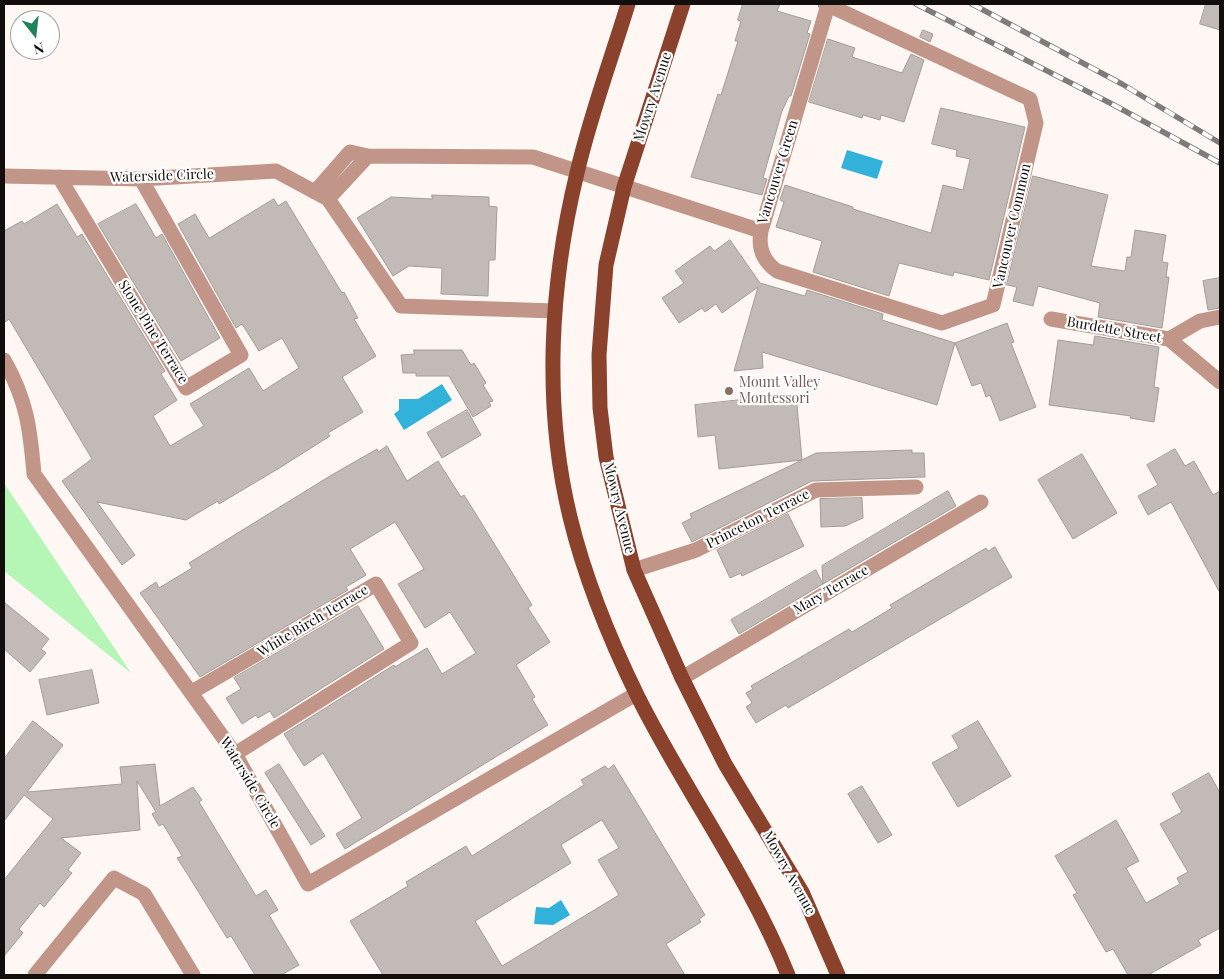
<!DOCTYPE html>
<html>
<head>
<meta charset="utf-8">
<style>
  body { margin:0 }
  #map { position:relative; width:1224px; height:979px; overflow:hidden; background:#fef7f4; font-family:"Playfair Display",serif }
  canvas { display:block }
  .frame { position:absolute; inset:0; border:5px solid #110e0c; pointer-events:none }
  .north { position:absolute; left:10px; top:10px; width:50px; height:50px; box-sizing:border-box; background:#fff; border:1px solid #a09f9e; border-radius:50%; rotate:164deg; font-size:14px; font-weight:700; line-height:20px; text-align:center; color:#110e0c }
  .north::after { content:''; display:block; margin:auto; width:18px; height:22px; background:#21825a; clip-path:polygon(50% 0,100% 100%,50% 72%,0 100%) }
</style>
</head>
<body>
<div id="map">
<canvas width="1224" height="979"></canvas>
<div class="frame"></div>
<div class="north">N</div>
</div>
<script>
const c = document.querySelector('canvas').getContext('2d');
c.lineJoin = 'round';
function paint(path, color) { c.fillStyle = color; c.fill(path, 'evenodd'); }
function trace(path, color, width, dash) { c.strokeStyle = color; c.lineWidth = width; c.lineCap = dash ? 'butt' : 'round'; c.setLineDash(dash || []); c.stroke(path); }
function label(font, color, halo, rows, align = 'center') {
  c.font = font + ' "Playfair Display",serif'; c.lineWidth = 4.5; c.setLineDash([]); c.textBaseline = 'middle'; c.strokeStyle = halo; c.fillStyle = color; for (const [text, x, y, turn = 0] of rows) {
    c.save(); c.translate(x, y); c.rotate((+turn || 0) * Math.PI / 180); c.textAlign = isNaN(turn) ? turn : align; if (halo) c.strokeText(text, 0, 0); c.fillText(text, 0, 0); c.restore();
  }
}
const green = new Path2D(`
  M 4,483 L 131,673 L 4,571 Z`);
const water = new Path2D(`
  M 847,150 L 883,161 L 877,179 L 841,168 Z
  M 442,384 L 452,400 L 404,430 L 394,414 L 399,410 L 399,399 L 418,399 Z
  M 561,900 L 570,915 L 553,925 L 534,924 L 536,907 L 549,908 Z`);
const building = new Path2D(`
  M 743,4 L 780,4 L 777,11 L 811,21 L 807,33 L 810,34 L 791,96 L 789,96 L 782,111 L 763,178 L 767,179 L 762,195 L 691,177 L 718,94 L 721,95 L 738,41 L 735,41 L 741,21 L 738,20 Z
  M 1206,4 L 1220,4 L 1220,30 L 1200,24 Z
  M 923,30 L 933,34 L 930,42 L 920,37 Z
  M 828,39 L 855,48 L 852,57 L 902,73 L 911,54 L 924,60 L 904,122 L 881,115 L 880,120 L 863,115 L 862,118 L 809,102 Z
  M 941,108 L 1025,127 L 989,280 L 954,272 L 953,276 L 899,263 L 889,296 L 813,272 L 822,241 L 776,227 L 784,202 L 780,200 L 785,185 L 853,207 L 853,209 L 931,233 L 943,185 L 963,190 L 970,159 L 956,156 L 957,150 L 932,144 Z
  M 1033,176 L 1108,195 L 1091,266 L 1125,271 L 1127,257 L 1131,257 L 1135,230 L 1166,235 L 1162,262 L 1168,263 L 1166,277 L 1169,277 L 1162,328 L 1098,317 L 1100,303 L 1038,286 L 1033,306 L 1013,301 L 1017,287 L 1007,285 Z
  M 432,195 L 489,197 L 489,206 L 497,207 L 495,260 L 489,260 L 488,296 L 441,294 L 442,268 L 409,266 L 393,276 L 357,218 L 391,197 L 432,199 Z
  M 274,199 L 278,206 L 286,201 L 342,293 L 344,292 L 358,318 L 354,319 L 376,356 L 342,377 L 363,412 L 328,433 L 330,436 L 281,467 L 219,504 L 218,501 L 186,520 L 97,502 L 135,555 L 122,565 L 62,481 L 92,459 L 9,319 L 4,323 L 4,231 L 22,221 L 24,224 L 57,204 L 77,237 L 82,234 L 165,371 L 161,374 L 177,400 L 153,416 L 170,446 L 204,426 L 190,404 L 249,368 L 263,391 L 299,368 L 282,338 L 259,351 L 242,324 L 236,328 L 178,224 L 195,214 L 209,238 Z
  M 136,204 L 156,238 L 162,234 L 220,338 L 181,361 L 98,224 Z
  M 730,240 L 760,283 L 805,296 L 807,290 L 883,314 L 882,320 L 955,343 L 1007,323 L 1014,342 L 1011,343 L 1036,407 L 1000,421 L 990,395 L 986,397 L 981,383 L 972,386 L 955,343 L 937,405 L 762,352 L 763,368 L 734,371 L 758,287 L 722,313 L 716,304 L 705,312 L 702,308 L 679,323 L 662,298 L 684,283 L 675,271 L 710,246 L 714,251 Z
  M 1220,278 L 1220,308 L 1208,310 L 1203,281 Z
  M 1095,336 L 1159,347 L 1154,387 L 1159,388 L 1154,422 L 1130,418 L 1131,416 L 1049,405 L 1058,340 L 1093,345 Z
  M 414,350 L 462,350 L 471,365 L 474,363 L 486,383 L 483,385 L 493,401 L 489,402 L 491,406 L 473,417 L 449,376 L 416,376 L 416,373 L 403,373 L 401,355 L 414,354 Z
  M 796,394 L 802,460 L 816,453 L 912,450 L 912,453 L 924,453 L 925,477 L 812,481 L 692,542 L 682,523 L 692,518 L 690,514 L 802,460 L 719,469 L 715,435 L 698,437 L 695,405 Z
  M 467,410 L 481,435 L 442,458 L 427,433 Z
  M 387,446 L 407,481 L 438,461 L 461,497 L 464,495 L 474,511 L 532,605 L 528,608 L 550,642 L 516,665 L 535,697 L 532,699 L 548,725 L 345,849 L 336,834 L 362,818 L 323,753 L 304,766 L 284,734 L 394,665 L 395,667 L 427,648 L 442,674 L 476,653 L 450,612 L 425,628 L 398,584 L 424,569 L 395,522 L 350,549 L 366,575 L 346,587 L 348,590 L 200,677 L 140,593 L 156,582 L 159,588 L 192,568 L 189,563 L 330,476 L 377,449 L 378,452 Z
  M 1175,449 L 1185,466 L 1194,461 L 1213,495 L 1220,491 L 1220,593 L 1171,502 L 1148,515 L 1138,496 L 1158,485 L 1147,465 Z
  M 1082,454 L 1117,513 L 1073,539 L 1038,480 Z
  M 948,491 L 956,506 L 823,584 L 822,566 Z
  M 862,498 L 863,518 L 845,526 L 821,527 L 820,499 Z
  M 788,514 L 804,546 L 742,576 L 741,573 L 730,578 L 717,550 Z
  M 995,547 L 1012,577 L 788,708 L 786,705 L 756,723 L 746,707 L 752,703 L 746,693 L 753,689 L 751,686 L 849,629 L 852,632 L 892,608 L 890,605 L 986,548 L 988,551 Z
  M 816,570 L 823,584 L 739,634 L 731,620 Z
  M 4,602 L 49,639 L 41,649 L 46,653 L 30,672 L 4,649 Z
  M 358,606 L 384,649 L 274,718 L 270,711 L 258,718 L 256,715 L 242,724 L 226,698 L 241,689 L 234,678 Z
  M 92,670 L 99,703 L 47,715 L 39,680 Z
  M 33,721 L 63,745 L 27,792 L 122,784 L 120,767 L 155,764 L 160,806 L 193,787 L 202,800 L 199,802 L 256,896 L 266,890 L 278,910 L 269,915 L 299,965 L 281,975 L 255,975 L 231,936 L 227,938 L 188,875 L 177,858 L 182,856 L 163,824 L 159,826 L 152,814 L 156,812 L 137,781 L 140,830 L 61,838 L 81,853 L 68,870 L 72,873 L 44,907 L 40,903 L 19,929 L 23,933 L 4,956 L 4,880 L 53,819 L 24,795 L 4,821 L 4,759 Z
  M 978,721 L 1011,776 L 958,807 L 932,763 L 959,748 L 952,736 Z
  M 279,764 L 325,836 L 311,845 L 265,773 Z
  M 614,765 L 705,915 L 699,919 L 701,922 L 666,944 L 685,975 L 383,975 L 350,921 L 408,886 L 406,882 L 466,846 L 472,856 L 584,785 L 581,780 L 605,766 L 608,769 ZM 602,820 L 619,848 L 598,860 L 619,895 L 502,966 L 475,921 L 571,863 L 561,845 Z
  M 1209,773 L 1220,793 L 1220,928 L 1198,940 L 1201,945 L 1148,975 L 1128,975 L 1113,949 L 1106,952 L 1073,895 L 1077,893 L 1055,856 L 1116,820 L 1139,861 L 1126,868 L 1146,903 L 1180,884 L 1177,878 L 1188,872 L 1160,824 L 1182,812 L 1172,794 Z
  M 862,786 L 892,835 L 878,843 L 848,794 Z`);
const minor = new Path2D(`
  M 825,4 L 828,5 L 1030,99 L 1036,123 L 993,305 L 942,323 L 777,271 C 763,261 758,247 761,231 L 828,5
  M 4,176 L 141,179 L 276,171 L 328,199 L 401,306 L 555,311
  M 59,177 L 186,388 L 241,355 L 141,179
  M 315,192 L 350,152 L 368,156 L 533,157 L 761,231
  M 328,199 L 368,156
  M 1051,319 L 1169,339 L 1220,382
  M 1169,339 L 1200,321 L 1220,317
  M 4,360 C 27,401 30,428 34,474 L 235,754 L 308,884 L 636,694
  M 634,570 L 696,550 L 816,490 L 916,487
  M 682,678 L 981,502
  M 192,692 L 376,584 L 411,643 L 235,754
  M 35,975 L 114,878 L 144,894 L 193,975`);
const major = new Path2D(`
  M 628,4 C 611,60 590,116 577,173 C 550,284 543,406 570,517 C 585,579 610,640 638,697 C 685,791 749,877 788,975
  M 683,4 L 624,187 L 606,265 L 599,355 L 600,408 L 606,457 L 634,570 L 682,678 L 725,764 L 802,892 L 838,975`);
const rail = new Path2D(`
  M 916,4 L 1112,104 L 1220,163
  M 972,4 L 1122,84 L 1220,143`);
const markers = [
  [729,391,5,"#8d6e63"]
];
const streetNames = [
  ["Mowry Avenue",653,97,-72],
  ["Vancouver Green",778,172,-73],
  ["Waterside Circle",162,176,-2],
  ["Vancouver Common",1012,226,-77],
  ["Burdette Street",1114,330,10],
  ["Stone Pine Terrace",153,332,58],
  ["Mowry Avenue",619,508,76],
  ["Princeton Terrace",758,519,-27],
  ["Mary Terrace",831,590,-30],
  ["White Birch Terrace",313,621,-31],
  ["Waterside Circle",250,783,59],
  ["Mowry Avenue",789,873,61]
];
const educationNames = [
  ["Mount Valley",739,383],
  ["Montessori",739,399]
];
paint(green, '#b5f6b6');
paint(water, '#32b1db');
paint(building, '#c2bab6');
trace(building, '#a39c97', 1);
trace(minor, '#c19689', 15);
trace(major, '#8a422d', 15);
trace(rail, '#7f7b78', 5.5);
trace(rail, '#fff', 4, [11]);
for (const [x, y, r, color] of markers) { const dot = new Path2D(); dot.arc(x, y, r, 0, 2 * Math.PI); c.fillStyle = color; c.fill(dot); trace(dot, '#fff', 2); }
label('14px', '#110e0c', '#fff', streetNames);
label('14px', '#785e54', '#fff', educationNames, 'left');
</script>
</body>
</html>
